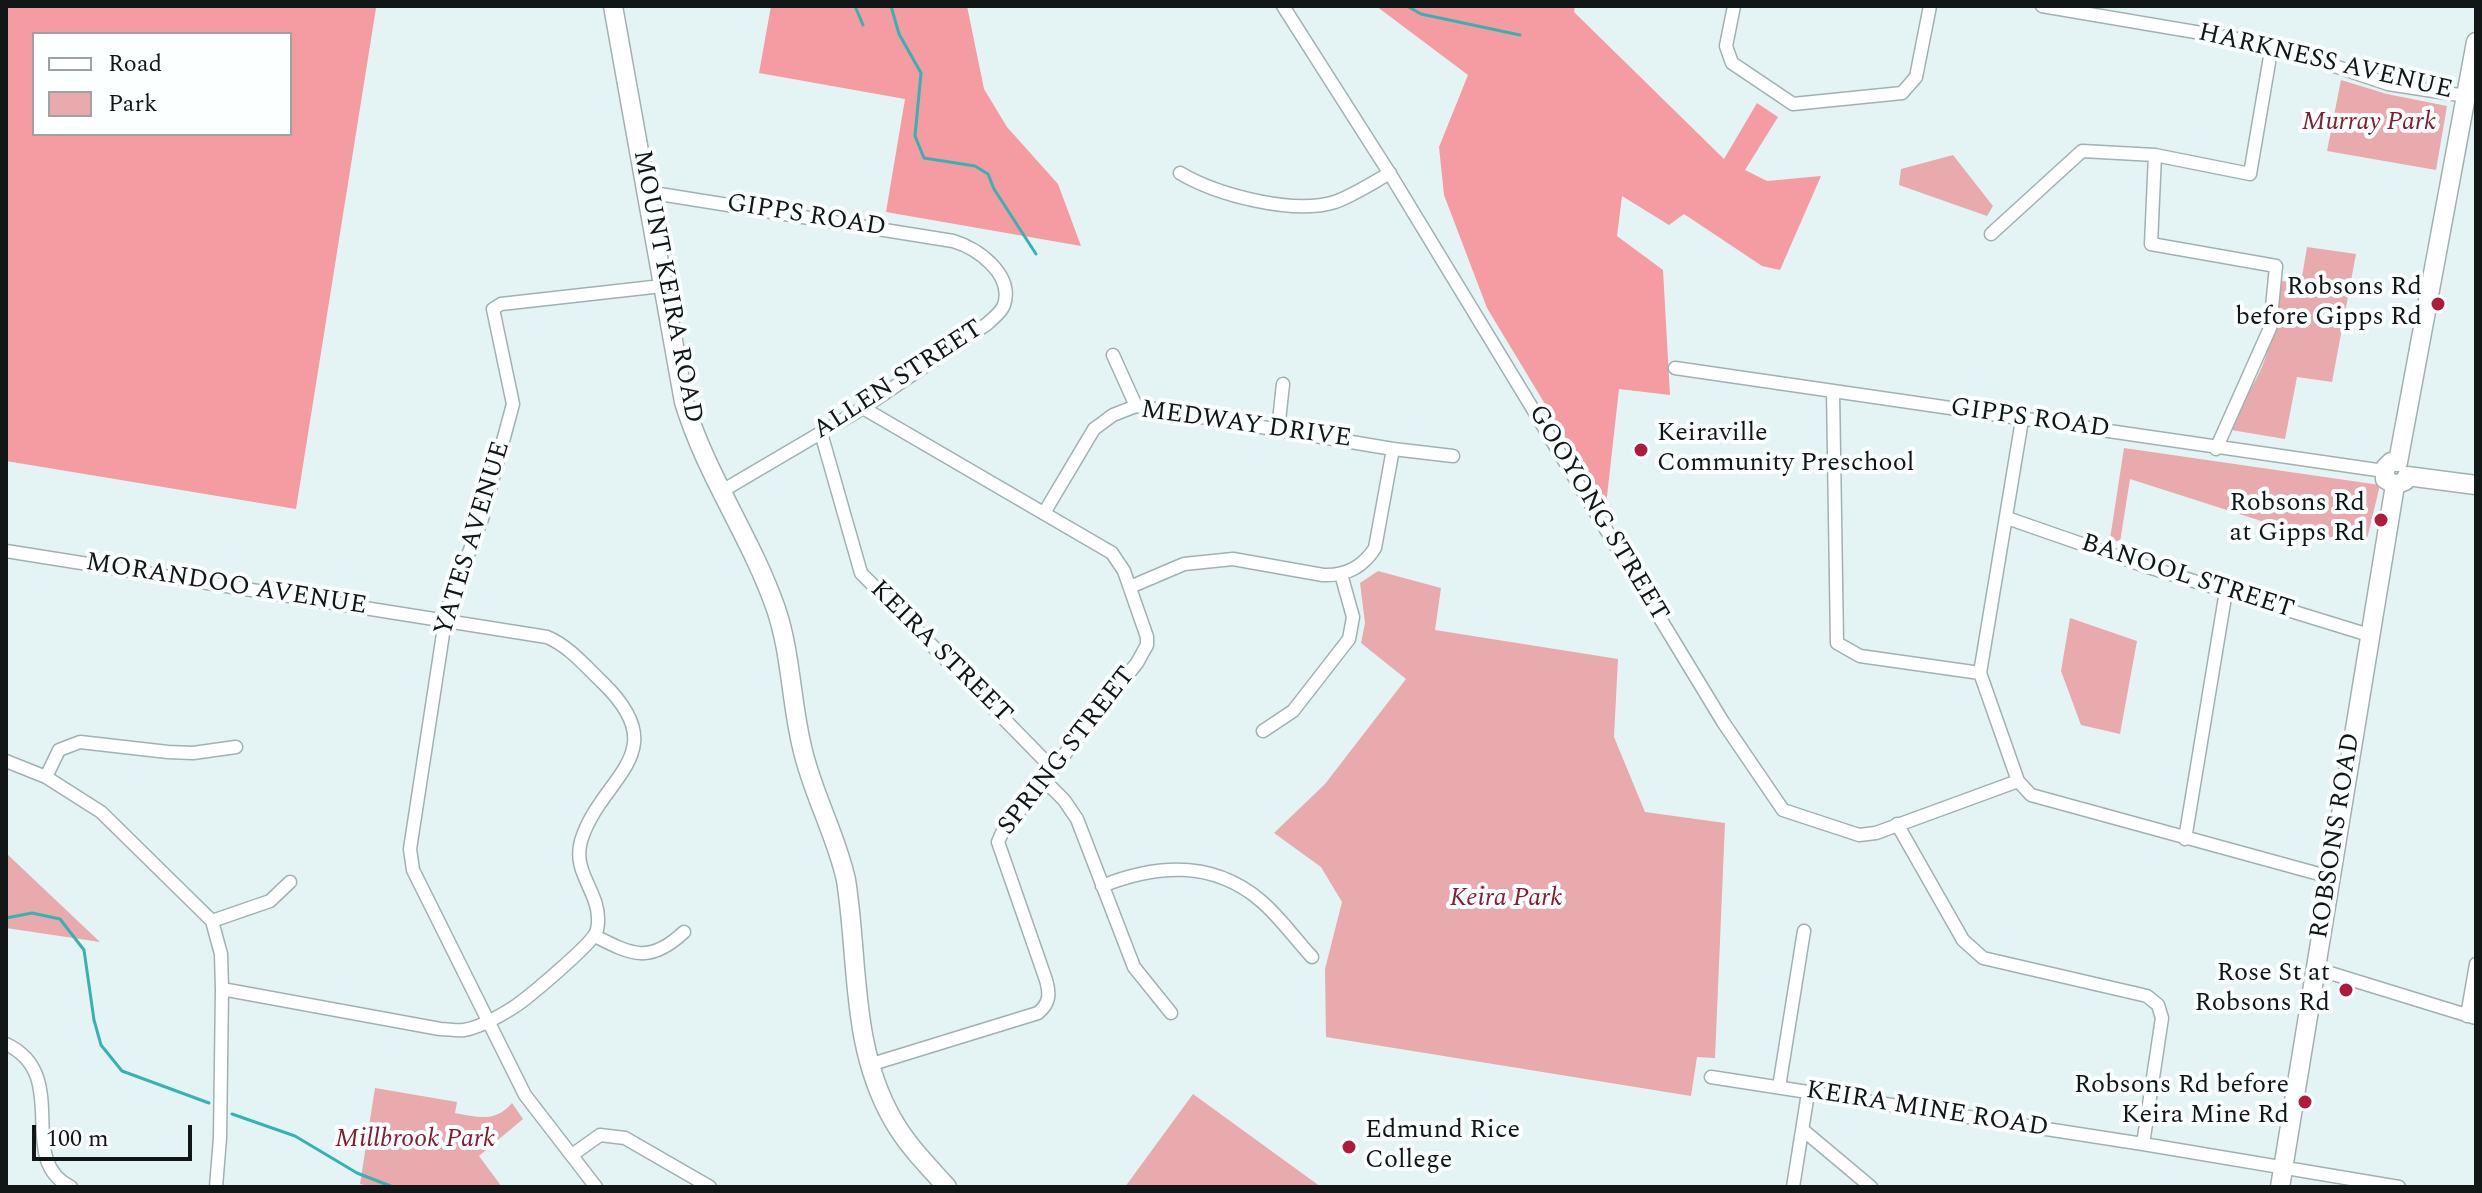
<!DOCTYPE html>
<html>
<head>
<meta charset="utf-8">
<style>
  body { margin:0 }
  #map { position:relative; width:2482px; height:1193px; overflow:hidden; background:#e4f4f4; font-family:Spectral,serif }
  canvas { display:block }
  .frame { position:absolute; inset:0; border:8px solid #111717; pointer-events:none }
  .legend { position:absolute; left:32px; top:32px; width:260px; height:104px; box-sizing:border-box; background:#fbffff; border:2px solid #9da2a2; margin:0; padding:10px 14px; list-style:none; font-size:24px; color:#111717 }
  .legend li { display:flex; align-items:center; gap:16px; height:40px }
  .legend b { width:40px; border:2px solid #9da2a2 }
  .scale { position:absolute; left:32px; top:1125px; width:160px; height:36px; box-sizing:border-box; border:4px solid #111717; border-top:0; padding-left:10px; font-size:24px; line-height:28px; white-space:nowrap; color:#111717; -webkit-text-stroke:6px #fbffff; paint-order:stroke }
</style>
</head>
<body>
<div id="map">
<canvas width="2482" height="1193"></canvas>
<div class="frame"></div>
<ul class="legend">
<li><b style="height:10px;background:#fff"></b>Road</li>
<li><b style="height:22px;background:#e8aaac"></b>Park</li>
</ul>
<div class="scale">100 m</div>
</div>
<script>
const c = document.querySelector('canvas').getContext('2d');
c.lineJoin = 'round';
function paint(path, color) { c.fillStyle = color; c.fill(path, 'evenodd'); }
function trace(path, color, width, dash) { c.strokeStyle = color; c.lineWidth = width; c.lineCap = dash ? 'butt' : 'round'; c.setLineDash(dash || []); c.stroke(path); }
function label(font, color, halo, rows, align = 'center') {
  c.font = font + ' Spectral,serif'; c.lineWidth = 8; c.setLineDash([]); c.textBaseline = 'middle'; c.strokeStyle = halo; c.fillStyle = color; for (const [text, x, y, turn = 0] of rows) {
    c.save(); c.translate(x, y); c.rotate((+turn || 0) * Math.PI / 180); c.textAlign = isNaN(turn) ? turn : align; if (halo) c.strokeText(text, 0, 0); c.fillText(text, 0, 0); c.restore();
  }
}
const green = new Path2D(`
  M 2341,80 L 2387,94 L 2447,106 L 2436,170 L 2327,151 Z
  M 1953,155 L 1993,206 L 1987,216 L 1899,185 L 1901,169 Z
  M 2307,247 L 2356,254 L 2332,382 L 2297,377 L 2285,439 L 2231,430 C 2238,407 2252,390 2262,367 C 2273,340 2276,310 2282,281 L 2301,283 Z
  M 2124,448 L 2380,485 L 2367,539 L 2308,536 L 2130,479 L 2120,542 L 2110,539 Z
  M 1378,571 L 1441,588 L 1435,630 L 1618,659 L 1614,737 L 1645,812 L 1725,823 L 1715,1058 L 1697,1057 L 1691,1096 L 1326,1037 L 1325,969 L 1342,902 L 1321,867 L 1274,833 L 1325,784 L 1406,679 L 1361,643 L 1365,623 L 1360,583 Z
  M 2070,618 L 2137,641 L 2120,734 L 2081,725 L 2061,671 Z
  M 6,853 L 100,942 L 6,928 Z
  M 375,1088 L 457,1102 L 455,1113 C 478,1117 495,1123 512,1103 L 523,1119 L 479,1156 L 502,1187 L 372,1187 L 360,1184 Z
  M 1193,1094 L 1321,1187 L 1125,1187 Z`);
const forest = new Path2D(`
  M 6,6 L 376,8 L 296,509 L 6,461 ZM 34,34 L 290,34 L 290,134 L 34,134 Z
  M 771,6 L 967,6 L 984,89 L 1007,127 L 1058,184 L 1081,246 L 886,212 L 905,99 L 759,73 Z
  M 1376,6 L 1575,6 L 1574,12 L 1724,159 L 1757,103 L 1778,117 L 1745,170 L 1767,181 L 1821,176 L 1780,270 L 1762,266 L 1684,214 L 1669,225 L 1622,196 L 1617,236 L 1663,270 L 1670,395 L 1619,389 L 1606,505 L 1487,308 L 1444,195 L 1439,147 L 1468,75 Z`);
const stream = new Path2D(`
  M 855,6 L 863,25
  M 891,6 L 899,34 L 921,73 L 915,136 L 924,158 L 975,166 L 988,174 L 994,189 L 1036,254
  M 1407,6 L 1421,14 L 1520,35
  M 6,918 L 32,913 L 60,919 L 84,950 L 94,1020 L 101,1045 L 122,1071 L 209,1103
  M 232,1114 L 295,1136 L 357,1173 L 393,1187`);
const street = new Path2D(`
  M 1283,6 L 1390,174 L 1723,722 L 1783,810 L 1859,835 L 1876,833 L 2018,781
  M 1734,6 L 1726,46 L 1732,63 L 1793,104 L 1902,93 L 1916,77 L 1930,6
  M 2042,6 L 2272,45 L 2388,84 L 2466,96
  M 2155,155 L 2151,244 L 2276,266 L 2270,328 L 2216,449
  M 1180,173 C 1217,195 1293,215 1335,202 C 1354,195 1372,183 1390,173
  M 647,192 L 953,241 C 977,248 1014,274 1004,305 C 1001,313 993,318 987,324 L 863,408 L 722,491
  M 1991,234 L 2082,151 L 2155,155 L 2250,174 L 2272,45
  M 1113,355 L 1136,406
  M 1675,368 L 2384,471
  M 1833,391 L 1837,643 L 1860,656 L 1980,673
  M 863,408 L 1112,553 L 1124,571 L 1147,637 L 1147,645 L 1137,663 L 1002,833 L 998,842 L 1046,980 C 1050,994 1050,1003 1038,1013 L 869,1065
  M 2022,420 L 1980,673 L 2018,781 L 2031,795 L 2330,877
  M 1278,430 L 1283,384
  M 821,433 L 861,573 L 1053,769
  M 1044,513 L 1094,429 L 1113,415 L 1136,406 L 1393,449 L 1453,456
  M 2007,518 L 2145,566 L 2369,635
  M 6,551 L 547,637 C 569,646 586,667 603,683 C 676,754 601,776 581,841 C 572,873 600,892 598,922 C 598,925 597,932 595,934 C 589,946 528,998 514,1007 C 500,1016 481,1027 464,1030 C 457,1031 448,1029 440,1029 L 222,989
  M 1130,587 L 1184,564 L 1233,559 L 1323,575 C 1346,576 1363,567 1375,548 L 1393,449
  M 1263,731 L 1293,711 L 1349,639 L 1353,617 L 1341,574
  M 6,761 L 46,777 L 101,812 L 212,921 L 221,954 L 222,989 L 220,1138 L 216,1187
  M 46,777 L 59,750 L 80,742 L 168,752 L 193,753 L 236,747
  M 1044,780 L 1064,800 L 1077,819 L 1134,967 L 1171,1013
  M 1897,824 L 1963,940 L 1983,958 L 2147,996 L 2158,1005 L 2162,1018 L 2143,1144
  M 2185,839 L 2226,591
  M 1102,886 C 1157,864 1213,860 1261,901 C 1280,917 1295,939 1312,957
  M 212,921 L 270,901 L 290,882
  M 595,936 C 632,955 650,964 684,932
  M 2317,969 L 2476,1018
  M 2467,1016 L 2476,964
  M 6,1044 C 73,1075 14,1160 71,1187
  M 1711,1077 L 2143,1144 L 2399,1187
  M 1779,1087 L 1804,931
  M 1803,1130 L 1871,1187
  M 572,1155 L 600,1135 L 625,1138 L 710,1187
  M 596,1187 L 525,1095 L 413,870 L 410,849 L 445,621 L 450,601 L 482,519 L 513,404 L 493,309 L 501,304 L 662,286
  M 1793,1187 L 1808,1093`);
const secondary = new Path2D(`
  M 613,6 L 684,402 C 706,475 751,537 776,609 C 791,653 791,702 802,747 C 812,793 836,834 846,880 C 859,962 850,1045 893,1120 C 907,1145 928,1166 947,1187
  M 2398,462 L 2476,42
  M 2398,462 L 2391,462 L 2385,468 L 2385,479 L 2395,485 L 2405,481
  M 2407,476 L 2476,485
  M 2280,1187 L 2395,485`);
const markers = [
  [2438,304,8,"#af1b3b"],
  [1641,450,8,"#af1b3b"],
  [2381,520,8,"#af1b3b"],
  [2346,990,8,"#af1b3b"],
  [2305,1102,8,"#af1b3b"],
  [1349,1147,8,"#af1b3b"]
];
const streetNames = [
  ["HARKNESS AVENUE",2325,63,13],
  ["GIPPS ROAD",806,217,9],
  ["MOUNT KEIRA ROAD",666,287,79],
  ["ALLEN STREET",899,381,-33],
  ["GIPPS ROAD",2030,420,8],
  ["MEDWAY DRIVE",1246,426,8],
  ["GOOYONG STREET",1597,514,59],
  ["YATES AVENUE",474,539,-73],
  ["BANOOL STREET",2187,578,18],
  ["MORANDOO AVENUE",226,586,9],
  ["KEIRA STREET",940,653,45],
  ["SPRING STREET",1068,752,-52],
  ["ROBSONS ROAD",2337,836,-81],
  ["KEIRA MINE ROAD",1927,1111,9]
];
const parkNames = [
  ["Murray Park",2369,124],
  ["Keira Park",1506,900],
  ["Millbrook Park",415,1141]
];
const poiNames = [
  ["Robsons Rd",2422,289],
  ["before Gipps Rd",2422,319],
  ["Keiraville",1657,435,"left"],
  ["Community Preschool",1657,465,"left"],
  ["Robsons Rd",2365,505],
  ["at Gipps Rd",2365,535],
  ["Rose St at",2330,975],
  ["Robsons Rd",2330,1005],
  ["Robsons Rd before",2289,1087],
  ["Keira Mine Rd",2289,1117],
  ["Edmund Rice",1365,1132,"left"],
  ["College",1365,1162,"left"]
];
paint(green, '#e8aaac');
paint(forest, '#f49ca1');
trace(stream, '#36b2b3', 3);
trace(street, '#a1b1b1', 15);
trace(secondary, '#a1b1b1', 21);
trace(street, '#fff', 12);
trace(secondary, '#fff', 18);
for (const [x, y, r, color] of markers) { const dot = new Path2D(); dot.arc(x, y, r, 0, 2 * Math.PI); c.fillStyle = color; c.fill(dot); trace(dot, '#fbffff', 3); }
label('26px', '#111717', '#fbffff', streetNames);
label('italic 26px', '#831e2f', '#fbffff', parkNames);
label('26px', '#111717', '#fbffff', poiNames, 'right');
</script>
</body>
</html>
